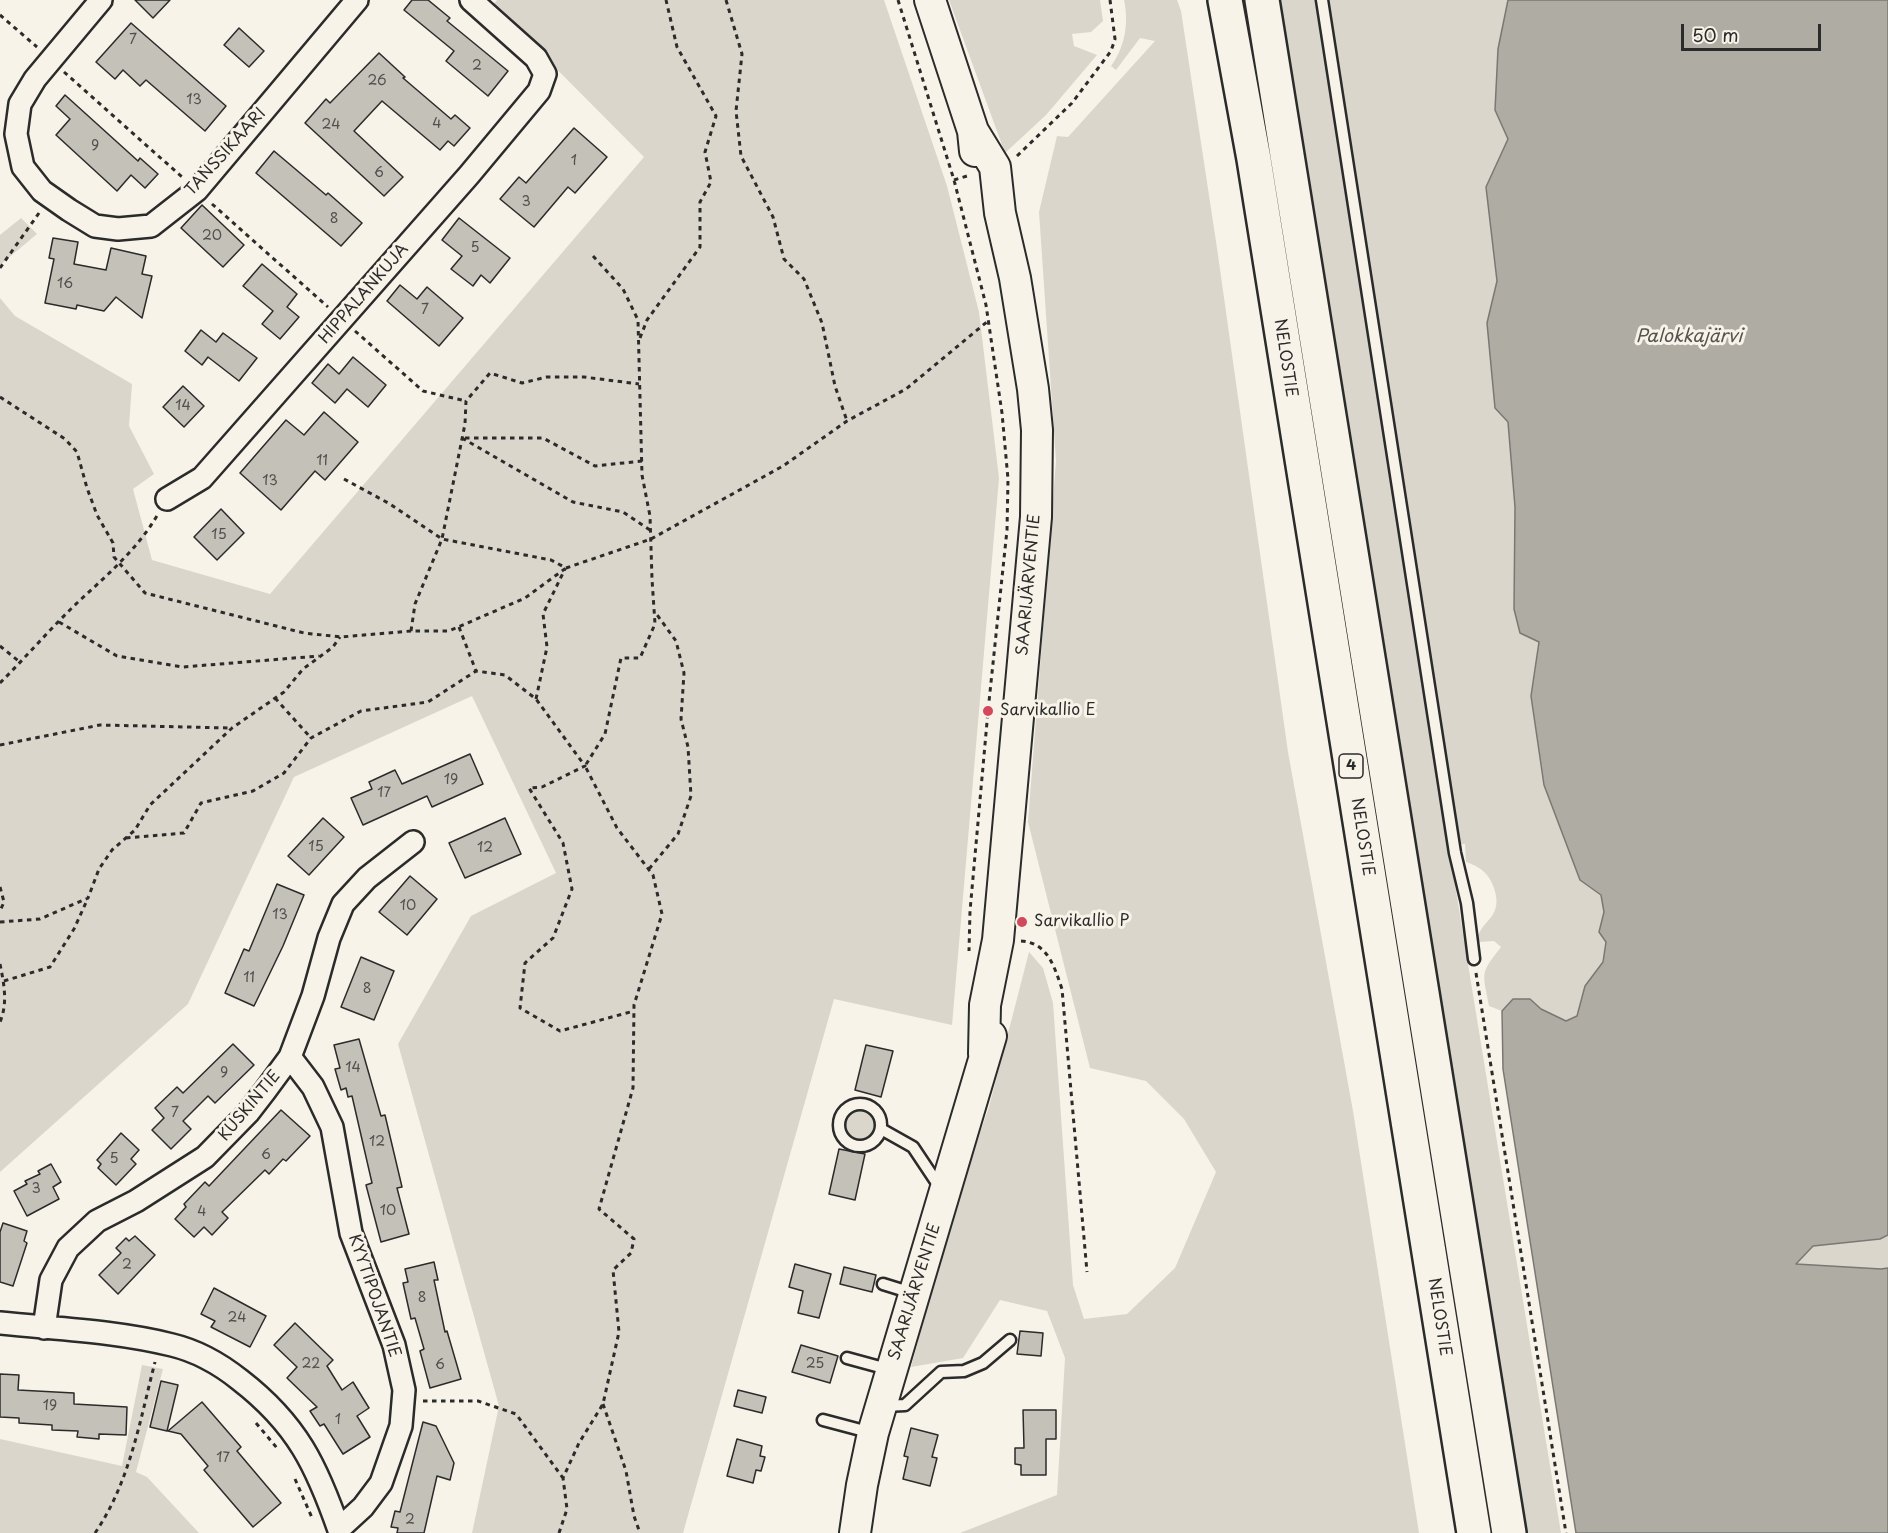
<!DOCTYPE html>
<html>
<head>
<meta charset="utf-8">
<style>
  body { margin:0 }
  #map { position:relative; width:1888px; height:1533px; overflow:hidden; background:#f7f3e8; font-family:"Playpen Sans",sans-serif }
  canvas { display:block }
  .scale { position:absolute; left:1681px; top:24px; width:140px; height:27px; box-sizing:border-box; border:3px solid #2b2b2b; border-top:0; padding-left:8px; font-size:18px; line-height:21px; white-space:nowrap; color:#2b2b2b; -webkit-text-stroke:4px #f7f3e8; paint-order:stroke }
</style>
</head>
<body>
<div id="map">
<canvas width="1888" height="1533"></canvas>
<div class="scale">50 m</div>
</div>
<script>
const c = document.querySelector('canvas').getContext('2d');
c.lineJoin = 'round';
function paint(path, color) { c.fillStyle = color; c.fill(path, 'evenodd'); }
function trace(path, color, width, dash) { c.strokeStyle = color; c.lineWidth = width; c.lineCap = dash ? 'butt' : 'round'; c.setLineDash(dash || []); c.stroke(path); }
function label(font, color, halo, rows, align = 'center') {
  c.font = font + ' "Playpen Sans",sans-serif'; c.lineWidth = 6; c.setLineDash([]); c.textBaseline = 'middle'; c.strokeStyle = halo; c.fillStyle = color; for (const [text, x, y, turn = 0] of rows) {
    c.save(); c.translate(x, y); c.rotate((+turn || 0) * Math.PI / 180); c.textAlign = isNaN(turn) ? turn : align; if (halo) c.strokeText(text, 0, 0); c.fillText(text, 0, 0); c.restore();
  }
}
const green = new Path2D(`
  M 497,0 L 884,0 L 947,186 L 979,312 L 999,478 L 952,1025 L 834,999 L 683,1533 L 472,1533 L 499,1406 L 398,1044 L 471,916 L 556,873 L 472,696 L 294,777 L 188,1004 L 0,1172 L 0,298 L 15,316 L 132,384 L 129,426 L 154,474 L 133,489 L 152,560 L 270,594 L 644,157 L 493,5 Z
  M 949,0 L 1100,0 L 1103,21 L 1091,32 L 1072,34 L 1074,46 L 1097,55 L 1046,115 L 1005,153 Z
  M 1124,0 L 1177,0 L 1181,11 L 1217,248 L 1288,752 L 1353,1111 L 1419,1533 L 960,1533 L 1057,1495 L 1065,1358 L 1047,1311 L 1000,1300 L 963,1358 L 911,1367 L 958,1196 L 989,1107 L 1029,952 L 1043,968 L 1053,1003 L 1073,1285 L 1084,1319 L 1127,1314 L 1175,1268 L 1216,1172 L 1184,1119 L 1146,1081 L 1090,1068 L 1028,822 L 1056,461 L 1039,212 L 1057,136 L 1068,137 L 1155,41 L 1140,38 L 1116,70 L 1111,66 C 1125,47 1129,23 1124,0 Z
  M 1278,0 L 1316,0 L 1450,854 L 1561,1533 L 1527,1533 L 1296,92 Z
  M 1328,0 L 1508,0 L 1498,49 L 1495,110 L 1508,139 L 1486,187 L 1497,281 L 1487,323 L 1495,408 L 1508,422 L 1515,507 L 1539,642 L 1531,696 L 1565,835 L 1580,880 L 1601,894 L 1604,912 L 1599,932 L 1606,942 L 1603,962 L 1585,986 L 1577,1016 L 1566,1021 L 1541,1009 L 1529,999 L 1513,999 L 1502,1011 L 1489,1006 C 1483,972 1479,975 1501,947 L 1494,941 L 1477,942 C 1479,925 1490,923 1495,910 C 1500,898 1492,878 1483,871 C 1479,867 1472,864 1466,862 L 1465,844 L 1460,844 Z
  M 21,218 L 37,234 L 0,265 L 0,235 Z
  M846 1125a14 14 0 1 1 28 0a14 14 0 1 1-28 0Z
  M 1888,1235 L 1888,1268 L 1881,1269 L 1795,1264 L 1813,1246 L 1880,1239 Z
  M 142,1365 L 163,1369 L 136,1472 L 147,1477 L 199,1533 L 0,1533 L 0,1439 L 122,1466 Z`);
const water = new Path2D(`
  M 1508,0 L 1888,0 L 1888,1235 L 1880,1239 L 1813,1246 L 1796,1264 L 1881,1269 L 1888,1268 L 1888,1533 L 1576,1533 L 1503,1069 L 1502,1011 L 1513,999 L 1530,999 L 1541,1009 L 1566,1021 L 1577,1016 L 1585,986 L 1603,962 L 1606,942 L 1599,932 L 1604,912 L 1601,895 L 1580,880 L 1544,785 L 1531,696 L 1539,642 L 1520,633 L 1514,609 L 1515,507 L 1508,422 L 1495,408 L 1487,323 L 1497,281 L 1486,187 L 1508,139 L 1495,110 L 1498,49 Z`);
const building = new Path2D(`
  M 135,0 L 170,0 L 153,18 Z
  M 412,0 L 428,0 L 450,18 L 447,21 L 508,71 L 488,96 L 446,61 L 454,51 L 404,10 Z
  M 131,23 L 226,106 L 205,131 L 146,80 L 140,86 L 123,70 L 115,79 L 96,62 Z
  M 239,28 L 264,51 L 249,67 L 224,45 Z
  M 379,53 L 405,77 L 403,78 L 451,119 L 455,115 L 470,128 L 454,146 L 448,141 L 440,150 L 382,101 L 354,131 L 403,177 L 384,196 L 305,123 L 326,99 L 330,103 Z
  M 65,95 L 138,161 L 140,158 L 158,174 L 145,188 L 131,175 L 117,191 L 56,135 L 70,119 L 56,106 Z
  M 574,128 L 607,157 L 575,193 L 568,187 L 534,227 L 500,199 L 519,177 L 526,183 Z
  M 274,151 L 326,195 L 328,193 L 362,223 L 341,246 L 256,173 Z
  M 202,205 L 244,245 L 223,267 L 181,228 Z
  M 459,218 L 510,258 L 490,283 L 481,275 L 473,286 L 451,269 L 462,256 L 442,240 Z
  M 53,238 L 78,242 L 74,264 L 106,270 L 111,248 L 146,256 L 142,274 L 152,276 L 142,318 L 116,297 L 104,311 L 77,305 L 76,309 L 45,303 L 54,259 L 49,258 Z
  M 262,264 L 297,294 L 287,307 L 299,317 L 280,339 L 262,324 L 273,311 L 243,286 Z
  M 400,285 L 417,299 L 427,287 L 463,318 L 439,346 L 387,301 Z
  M 201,330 L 216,342 L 223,333 L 257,358 L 239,381 L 208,357 L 202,365 L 185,351 Z
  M 353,357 L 386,385 L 368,407 L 347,389 L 335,403 L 312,383 L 328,364 L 339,374 Z
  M 183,386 L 204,406 L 184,427 L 163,407 Z
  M 324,412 L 358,442 L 325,480 L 315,471 L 281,510 L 240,473 L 286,420 L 304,435 Z
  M 221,509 L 244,533 L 217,560 L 194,537 Z
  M 470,754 L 483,784 L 432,807 L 427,796 L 363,825 L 351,798 L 372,789 L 369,782 L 395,770 L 402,784 Z
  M 323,818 L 344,837 L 309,875 L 288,856 Z
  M 505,818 L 521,854 L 465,878 L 449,843 Z
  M 410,876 L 437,899 L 407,935 L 379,912 Z
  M 277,884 L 304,895 L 283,946 L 254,1006 L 225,993 L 244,949 L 249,951 Z
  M 361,957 L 394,971 L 374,1020 L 341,1007 Z
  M 359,1039 L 381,1116 L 385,1115 L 402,1187 L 397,1188 L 409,1234 L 381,1242 L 366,1185 L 372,1183 L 352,1096 L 348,1097 L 346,1088 L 341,1090 L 335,1069 L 340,1068 L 334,1045 Z
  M 233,1044 L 254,1065 L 215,1103 L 208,1096 L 183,1121 L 191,1129 L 171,1149 L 152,1130 L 164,1118 L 155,1108 L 177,1087 L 183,1093 Z
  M 866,1045 L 893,1051 L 881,1097 L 855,1090 Z
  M 281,1110 L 310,1136 L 286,1161 L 283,1159 L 269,1174 L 265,1170 L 222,1212 L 228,1218 L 212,1235 L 204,1227 L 194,1237 L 175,1219 L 186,1207 L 184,1204 L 205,1182 L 209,1186 Z
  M 121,1133 L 139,1150 L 131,1159 L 136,1164 L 116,1185 L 98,1168 L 101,1164 L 97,1160 Z
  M 839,1149 L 865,1154 L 855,1200 L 829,1194 Z
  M 51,1164 L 61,1182 L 53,1187 L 59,1199 L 27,1216 L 14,1191 L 27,1184 L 25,1181 L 40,1174 L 38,1171 Z
  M 3,1223 L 27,1231 L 24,1241 L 27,1243 L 13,1286 L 0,1282 L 0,1232 Z
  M 135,1236 L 155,1255 L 118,1294 L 99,1275 L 121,1253 L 116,1248 L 126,1238 L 129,1241 Z
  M 434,1262 L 438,1280 L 434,1280 L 445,1332 L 447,1331 L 461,1379 L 430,1388 L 420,1351 L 424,1349 L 415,1318 L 411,1319 L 403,1283 L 408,1282 L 405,1269 Z
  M 795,1264 L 831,1274 L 819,1318 L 798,1313 L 803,1291 L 789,1287 Z
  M 844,1267 L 876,1275 L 872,1292 L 840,1284 Z
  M 214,1288 L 266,1316 L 250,1347 L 211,1327 L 215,1321 L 201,1314 Z
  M 295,1323 L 333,1360 L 327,1366 L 342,1390 L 353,1382 L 369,1408 L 357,1416 L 370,1437 L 343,1454 L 324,1424 L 320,1426 L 310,1411 L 317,1407 L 287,1378 L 297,1367 L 274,1345 Z
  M 1020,1331 L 1043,1333 L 1041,1356 L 1017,1354 Z
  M 801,1345 L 838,1356 L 830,1383 L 792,1372 Z
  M 0,1374 L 19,1375 L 18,1390 L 74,1393 L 74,1404 L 127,1407 L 126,1435 L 99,1434 L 99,1439 L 77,1437 L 78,1431 L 52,1430 L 52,1425 L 19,1423 L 19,1418 L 0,1417 Z
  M 161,1381 L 178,1385 L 167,1431 L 150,1427 Z
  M 738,1390 L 766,1397 L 762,1413 L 734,1406 Z
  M 202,1402 L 241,1447 L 237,1451 L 281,1503 L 253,1527 L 204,1470 L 208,1466 L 181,1434 L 168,1431 Z
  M 1023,1410 L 1056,1410 L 1056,1439 L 1046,1439 L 1046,1475 L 1021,1475 L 1021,1465 L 1015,1464 L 1015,1448 L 1024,1448 Z
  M 423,1422 L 436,1426 L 454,1463 L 450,1480 L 437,1476 L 424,1533 L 397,1533 L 398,1528 L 391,1527 L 395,1511 L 400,1512 Z
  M 911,1428 L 938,1435 L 932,1457 L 937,1458 L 930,1486 L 903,1479 L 908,1457 L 904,1456 Z
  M 737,1439 L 762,1446 L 760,1456 L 765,1457 L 761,1471 L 756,1470 L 753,1483 L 727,1476 Z`);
const path = new Path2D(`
  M 726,0 L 742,54 L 736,111 L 741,156 L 773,217 L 784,259 L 804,279 L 822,323 L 835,386 L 847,421
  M 898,0 L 954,180 L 986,305 L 1002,413 L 1008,479 L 1007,530 L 988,711 L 970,911 L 969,951
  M 0,15 L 37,47
  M 64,72 L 182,177
  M 1017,156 L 1072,103 L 1111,51 L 1115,39 L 1110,0
  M 954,180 L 970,175
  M 212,204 L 328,307
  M 0,268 L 39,213
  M 355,331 L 423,391 L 466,401
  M 640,338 L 647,320 L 700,247 L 700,202 L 711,182 L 705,152 L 716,116 L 677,47 L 666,0
  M 0,397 L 65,439 L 77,452 L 87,488 L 97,515 L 113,543 L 114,557 L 145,593 L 304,633 L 341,637 L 411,631 L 449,631 L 525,598 L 566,568
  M 462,438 L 573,502 L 623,512 L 650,530
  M 465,438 L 543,438 L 595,466 L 642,461
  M 344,479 L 390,504 L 442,539 L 551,560 L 566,568 L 651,539 L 783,466 L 847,421 L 906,389 L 988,321
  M 59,622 L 117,656 L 183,667 L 319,656
  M 459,627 L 476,671
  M 411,631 L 415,604 L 442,539 L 465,424 L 466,401 L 490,373 L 522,383 L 547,377 L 584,377 L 639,384
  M 0,646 L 21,663
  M 0,683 C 26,657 50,629 77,603 C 106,576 138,549 158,514
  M 275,698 L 311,738
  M 536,699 L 547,647 L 543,614 L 565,569
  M 0,745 L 100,725 L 230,728
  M 126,838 L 184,833 L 201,803 L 253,791 L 284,773 L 311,738 L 361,711 L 428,702 L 476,671 L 505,675 L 536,699 L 585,766 L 542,787 L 529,788 L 563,843 L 572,889 L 553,938 L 525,963 L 520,1008 L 560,1031 L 634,1011
  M 649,869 L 678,834 L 691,796 L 688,747 L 681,719 L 684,673 L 676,641 L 655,612
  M 0,887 L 4,902 L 0,911
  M 0,922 L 40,919 L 88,898 L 99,869 L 112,850 L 135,830 L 150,805 L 232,728 L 284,692 L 303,669 L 333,647 L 340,637
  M 1021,941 C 1048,943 1054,966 1062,989 L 1087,1272
  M 0,964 C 4,984 8,1003 0,1022
  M 1476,973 L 1566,1533
  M 4,981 L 50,967 L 74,929 L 88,898
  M 423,1401 L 478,1401 L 516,1414 L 563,1478
  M 603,1404 L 626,1471 L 634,1516 L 640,1533
  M 256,1423 L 277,1448
  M 295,1479 L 313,1520
  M 95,1533 C 130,1482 140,1420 155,1362
  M 559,1533 L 567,1509 L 563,1478 L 579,1443 L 603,1404 L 619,1332 L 613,1270 L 631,1253 L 634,1239 L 599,1209 L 633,1088 L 634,1005 L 662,914 L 653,875 L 617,828 L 585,766 L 605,734 L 621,658 L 640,658 L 655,624 L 652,579 L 650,516 L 642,475 L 638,320 L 623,289 L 593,256`);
const lane = new Path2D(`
  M 1322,0 L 1455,853 L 1467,903 L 1474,959
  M839 1125a21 21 0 1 1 42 0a21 21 0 1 1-42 0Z
  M 881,1129 L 913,1147 L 941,1189
  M 883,1284 L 912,1293
  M 847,1358 L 891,1370
  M 884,1406 L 905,1405 L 941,1372 L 964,1371 L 983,1363 L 1010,1340
  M 823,1420 L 872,1433`);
const street = new Path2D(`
  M 101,0 L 35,79 L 20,104 L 16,134 L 23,167 L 42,191 L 69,210 L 95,226 L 118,229 L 151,226 L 197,190 L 357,0
  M 167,499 L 202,478 L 469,175 L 539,91 L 545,74 L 536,58 L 471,0
  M 290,1057 L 313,1087 L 332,1127 L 351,1233 L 394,1345 L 404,1390 L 401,1426 L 381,1483 L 363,1507 L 339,1529
  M 0,1323 C 57,1329 116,1331 172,1345 C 197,1351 220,1364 240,1380 C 297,1424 317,1466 340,1533
  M 44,1328 L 51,1280 L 68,1248 L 97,1221 L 136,1201 L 205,1157 L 248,1113 L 265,1091 L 290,1057 L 313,996 L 329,938 L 343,904 L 367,878 L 413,842`);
const secondary = new Path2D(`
  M 930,0 L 973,131 L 975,151
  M 973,131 L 995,167 L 1000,213 L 1015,278 L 1033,389 L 1037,430 L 1036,517 L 998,940 L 985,1005 L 984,1054
  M 855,1533 L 862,1485 L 873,1433 L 991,1036`);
const highway = new Path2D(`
  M 1225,0 L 1254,159 L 1474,1533
  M 1262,0 L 1509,1533`);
const markers = [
  [988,711,6,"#d1495b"],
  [1022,922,6,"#d1495b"]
];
const numberNames = [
  ["7",133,40],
  ["2",477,66],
  ["26",377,81],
  ["13",194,100],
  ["4",437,124],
  ["24",331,125],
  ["9",95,146],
  ["1",574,161],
  ["6",379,173],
  ["3",526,202],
  ["8",334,219],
  ["20",212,236],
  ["5",475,248],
  ["16",65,284],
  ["7",425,310],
  ["14",183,406],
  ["11",322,461],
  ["13",270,481],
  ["15",219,535],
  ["19",451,780],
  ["17",384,793],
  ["15",316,847],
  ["12",485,848],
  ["10",408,906],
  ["13",280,915],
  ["11",249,978],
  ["8",367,989],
  ["14",353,1068],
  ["9",224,1073],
  ["7",175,1113],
  ["12",377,1142],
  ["6",266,1155],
  ["5",114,1159],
  ["3",36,1189],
  ["10",388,1211],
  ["4",202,1212],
  ["2",127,1265],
  ["8",422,1298],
  ["24",237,1318],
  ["22",311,1364],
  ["25",815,1364],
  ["6",440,1365],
  ["19",50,1406],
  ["1",338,1420],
  ["17",223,1458],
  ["2",410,1520]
];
const shields = [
  [1351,766,24]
];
const shieldNames = [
  ["4",1351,766]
];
const streetNames = [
  ["TANSSIKAARI",226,152,-48],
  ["HIPPALANKUJA",364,294,-49],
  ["NELOSTIE",1285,358,81],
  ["SAARIJÄRVENTIE",1029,585,-85],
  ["NELOSTIE",1362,837,81],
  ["KUSKINTIE",250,1106,-50],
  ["SAARIJÄRVENTIE",915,1292,-73],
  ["KYYTIPOJANTIE",374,1296,71],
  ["NELOSTIE",1439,1317,81]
];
const poiNames = [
  ["Sarvikallio E",1000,711],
  ["Sarvikallio P",1034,922]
];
const waterNames = [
  ["Palokkajärvi",1689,337]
];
paint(green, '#dad6cc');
paint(water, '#afaca4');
trace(water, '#7a7874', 1.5);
paint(building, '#c4c1b9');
trace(building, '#2b2b2b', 1.5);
trace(lane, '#2b2b2b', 15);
trace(street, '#2b2b2b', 26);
trace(secondary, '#2b2b2b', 34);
trace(highway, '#2b2b2b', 38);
trace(path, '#2b2b2b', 3, [4.5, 4.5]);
trace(lane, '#f7f3e8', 10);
trace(street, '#f7f3e8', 21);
trace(secondary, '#f7f3e8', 30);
trace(highway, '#f7f3e8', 33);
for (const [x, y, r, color] of markers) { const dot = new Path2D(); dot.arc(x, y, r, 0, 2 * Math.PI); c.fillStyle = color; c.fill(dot); trace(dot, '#f7f3e8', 2); }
label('14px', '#51504e', null, numberNames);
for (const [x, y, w] of shields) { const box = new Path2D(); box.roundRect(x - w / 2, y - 12, w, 24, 4.5); c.fillStyle = '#f7f3e8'; c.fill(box); trace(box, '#2b2b2b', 1.5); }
label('bold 15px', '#2b2b2b', null, shieldNames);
label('16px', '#2b2b2b', '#f7f3e8', streetNames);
label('16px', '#2b2b2b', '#f7f3e8', poiNames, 'left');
label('italic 18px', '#53524f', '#f7f3e8', waterNames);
</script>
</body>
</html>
